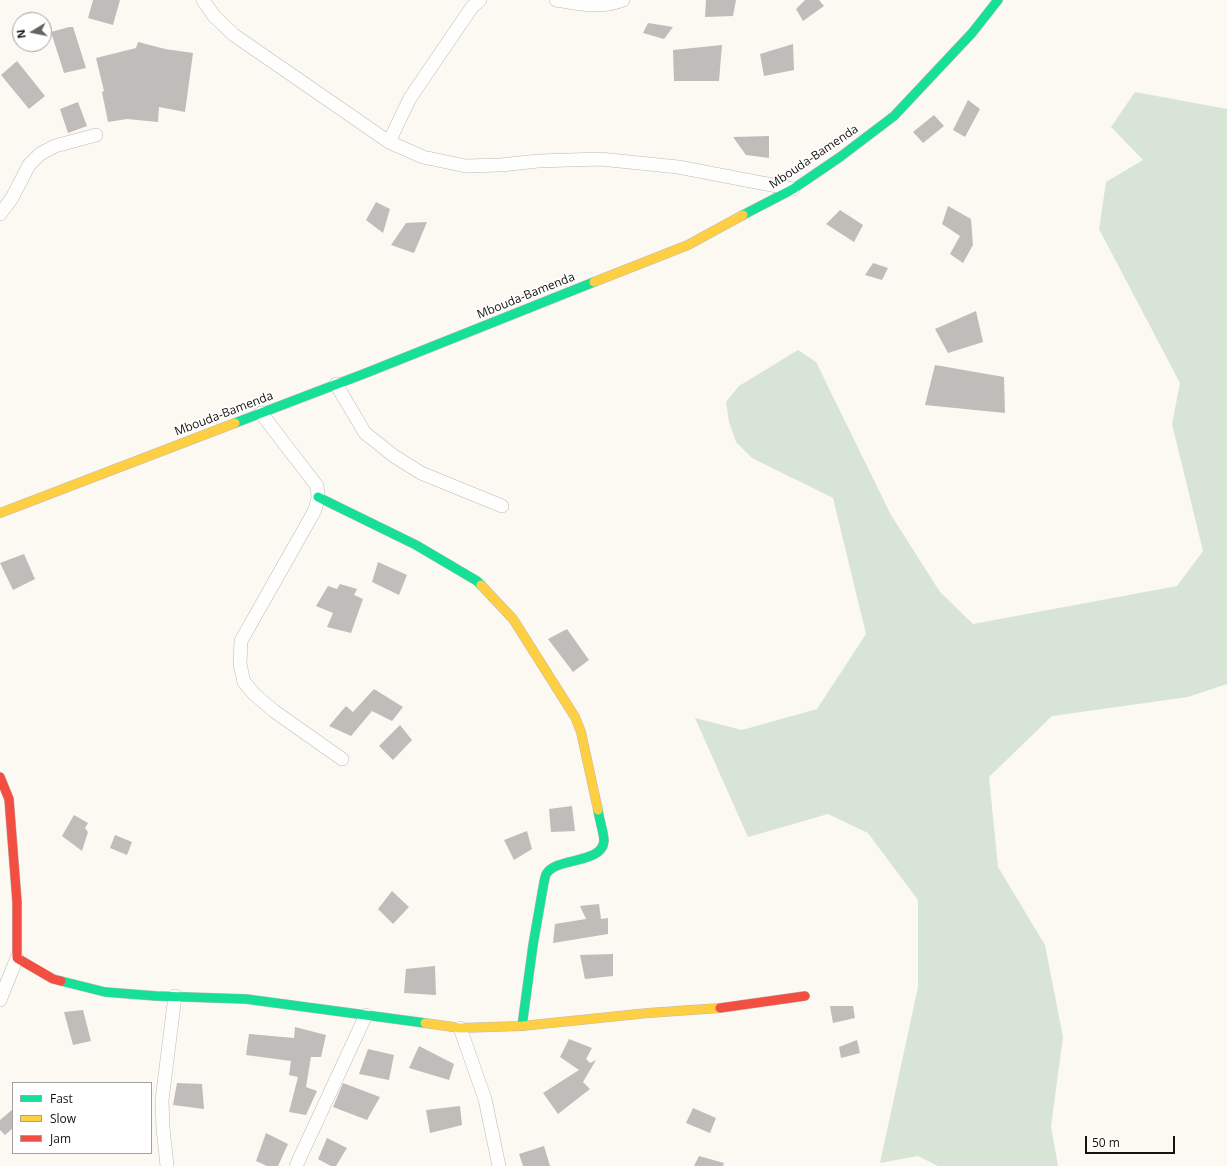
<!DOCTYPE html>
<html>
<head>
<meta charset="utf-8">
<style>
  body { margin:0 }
  #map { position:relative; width:1227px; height:1166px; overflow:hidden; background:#fbf9f2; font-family:"Open Sans",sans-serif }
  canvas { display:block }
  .legend { position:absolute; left:12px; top:1082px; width:140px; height:72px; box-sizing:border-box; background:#fff; border:1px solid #a1a19f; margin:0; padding:5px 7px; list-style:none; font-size:12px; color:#15130e }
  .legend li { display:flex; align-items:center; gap:8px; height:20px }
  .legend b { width:20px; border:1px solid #a1a19f }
  .north { position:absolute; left:12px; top:12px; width:40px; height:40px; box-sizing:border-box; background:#fff; border:1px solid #a1a19f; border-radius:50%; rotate:260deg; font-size:11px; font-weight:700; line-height:16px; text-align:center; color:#15130e }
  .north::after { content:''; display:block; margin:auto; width:14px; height:18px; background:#66645e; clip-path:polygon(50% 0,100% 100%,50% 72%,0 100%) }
  .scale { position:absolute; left:1085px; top:1136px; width:90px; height:18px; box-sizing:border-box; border:2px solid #15130e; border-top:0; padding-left:5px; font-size:12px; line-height:14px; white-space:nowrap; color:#15130e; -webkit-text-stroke:3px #fff; paint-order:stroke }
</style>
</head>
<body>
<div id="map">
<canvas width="1227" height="1166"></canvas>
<ul class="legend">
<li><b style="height:5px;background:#16e098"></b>Fast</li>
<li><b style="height:5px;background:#ffcf43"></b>Slow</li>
<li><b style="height:5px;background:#f24e42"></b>Jam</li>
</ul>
<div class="north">N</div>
<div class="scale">50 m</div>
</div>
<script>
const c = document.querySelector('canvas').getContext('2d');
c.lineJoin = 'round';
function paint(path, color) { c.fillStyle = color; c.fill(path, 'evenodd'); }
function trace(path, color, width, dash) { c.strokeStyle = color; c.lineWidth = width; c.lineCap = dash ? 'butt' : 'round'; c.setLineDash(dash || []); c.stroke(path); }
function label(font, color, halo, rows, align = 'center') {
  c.font = font + ' "Open Sans",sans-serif'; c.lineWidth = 3.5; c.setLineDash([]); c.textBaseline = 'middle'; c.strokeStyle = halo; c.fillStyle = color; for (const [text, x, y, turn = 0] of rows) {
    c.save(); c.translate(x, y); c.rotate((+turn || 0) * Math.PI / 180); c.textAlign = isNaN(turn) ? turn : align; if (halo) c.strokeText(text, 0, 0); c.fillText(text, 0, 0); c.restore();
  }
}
const green = new Path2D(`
  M 1135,92 L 1227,109 L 1227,684 L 1188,697 L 1052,716 L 989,777 L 998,867 L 1045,945 L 1063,1037 L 1051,1126 L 1058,1166 L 938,1166 L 918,1156 L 880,1163 L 918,987 L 918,900 L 868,833 L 828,814 L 748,837 L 695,718 L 742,730 L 817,709 L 866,634 L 833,498 L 752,458 L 736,442 L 729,422 L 726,402 L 739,386 L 798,350 L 816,362 L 891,515 L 940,592 L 973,624 L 1177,586 L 1203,551 L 1172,424 L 1180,383 L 1099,229 L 1106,182 L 1143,160 L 1111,127 Z`);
const building = new Path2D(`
  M 93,0 L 120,0 L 113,25 L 88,18 Z
  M 706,0 L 736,0 L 733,16 L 705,17 Z
  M 805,0 L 819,0 L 824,6 L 803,21 L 796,9 Z
  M 648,23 L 673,27 L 664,39 L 643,33 Z
  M 69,27 L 73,27 L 86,68 L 64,73 L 51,32 Z
  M 138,42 L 165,49 L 193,53 L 185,112 L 159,107 L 158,122 L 127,119 L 108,122 L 102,92 L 104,91 L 96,58 L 136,48 Z
  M 793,44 L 794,70 L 764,76 L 760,54 Z
  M 722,45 L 719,81 L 674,81 L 673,50 Z
  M 17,61 L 45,96 L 29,109 L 1,75 Z
  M 968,100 L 980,109 L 965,137 L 953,130 Z
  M 78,102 L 87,126 L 68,133 L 60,109 Z
  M 934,115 L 944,126 L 923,143 L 913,132 Z
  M 769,136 L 769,158 L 746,155 L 733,137 Z
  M 376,202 L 390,209 L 383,233 L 366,220 Z
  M 948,206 L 971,219 L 973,245 L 963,263 L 950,254 L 960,236 L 942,224 Z
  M 840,210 L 863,225 L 854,242 L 826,224 Z
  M 427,222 L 414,253 L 391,245 L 406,223 Z
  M 873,263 L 888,268 L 882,280 L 865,275 Z
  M 976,311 L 983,342 L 948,353 L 935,329 Z
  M 935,365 L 1004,377 L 1005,413 L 925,405 Z
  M 24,554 L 35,579 L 13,590 L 0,563 Z
  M 378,562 L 407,575 L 399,595 L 372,582 Z
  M 340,584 L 357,589 L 354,595 L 363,599 L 351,633 L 327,627 L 333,613 L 316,606 L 328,586 L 337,589 Z
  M 567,629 L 589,660 L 573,672 L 548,639 Z
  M 374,689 L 403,707 L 392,721 L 372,711 L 351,736 L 329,726 L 346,706 L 353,712 Z
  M 400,725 L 412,740 L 393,760 L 379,746 Z
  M 572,806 L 575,831 L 551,832 L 549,809 Z
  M 74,815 L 88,823 L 85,828 L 88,832 L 82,851 L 62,836 Z
  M 527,831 L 532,849 L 514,860 L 504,840 Z
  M 115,835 L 132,842 L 127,855 L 110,848 Z
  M 392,891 L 409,907 L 393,924 L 378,909 Z
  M 599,904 L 601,919 L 608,918 L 608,934 L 553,943 L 555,924 L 586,919 L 580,906 Z
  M 613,954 L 613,976 L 585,979 L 580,955 Z
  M 435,966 L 436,995 L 404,993 L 406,969 Z
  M 830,1006 L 853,1006 L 855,1018 L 833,1023 Z
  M 83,1010 L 91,1041 L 73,1045 L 64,1012 Z
  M 295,1027 L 326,1035 L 321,1057 L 311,1057 L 306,1087 L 317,1091 L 306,1115 L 289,1112 L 298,1077 L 289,1075 L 291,1061 L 246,1055 L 249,1034 L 294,1038 Z
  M 569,1039 L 592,1048 L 586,1059 L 590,1063 L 596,1060 L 583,1082 L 590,1089 L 558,1114 L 543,1093 L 579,1070 L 560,1057 Z
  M 857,1040 L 860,1053 L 841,1058 L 839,1047 Z
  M 419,1046 L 454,1064 L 449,1080 L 409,1068 Z
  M 368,1049 L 394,1055 L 389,1080 L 359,1074 Z
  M 177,1083 L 202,1084 L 204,1109 L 173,1105 Z
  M 343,1083 L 380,1097 L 367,1120 L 333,1107 Z
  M 460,1106 L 462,1125 L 430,1133 L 426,1110 Z
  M 693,1108 L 716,1118 L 710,1133 L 686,1123 Z
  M 13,1109 L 13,1128 L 5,1135 L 0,1130 L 0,1120 Z
  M 266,1133 L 288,1144 L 278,1166 L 267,1166 L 256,1161 Z
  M 327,1138 L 347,1148 L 336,1166 L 331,1166 L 318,1159 Z
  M 544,1146 L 550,1166 L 523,1166 L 519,1154 Z
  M 699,1156 L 724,1163 L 723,1166 L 694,1166 Z`);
const street = new Path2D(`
  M 203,0 L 214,16 L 234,35 L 360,122 L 389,142 L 423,157 L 466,166 L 501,165 L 538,161 L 600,159 L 678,167 L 793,189
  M 556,0 C 579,4 601,9 623,0
  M 389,142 L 410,98 L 472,7 L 480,0
  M 0,214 L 12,198 L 29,165 L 40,154 L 55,146 L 96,135
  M 336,384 L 365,433 L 394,456 L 421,473 L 502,506
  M 261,413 L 317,486 L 318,497 L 315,510 L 241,641 L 240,664 L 244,682 L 254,694 L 274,711 L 342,759
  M 0,1000 L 17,958
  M 460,1028 L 485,1099 L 499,1166
  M 167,1166 L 163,1128 L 162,1100 L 175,996
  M 296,1166 L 366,1015`);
const fast = new Path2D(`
  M 743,215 L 793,189 L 840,157 L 894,116 L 972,33 L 998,0
  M 235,423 L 366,373 L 594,282
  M 318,497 L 416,545 L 477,581 L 481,585
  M 61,981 L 105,992 L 156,996 L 246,999 L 425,1023
  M 522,1026 L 533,945 L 544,882 C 545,879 545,875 547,873 C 558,857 602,864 604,841 C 604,833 599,819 598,810`);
const slow = new Path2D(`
  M 594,282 L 688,245 L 743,215
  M 0,513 L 235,423
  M 481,585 L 513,619 L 575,717 L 581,732 L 598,810
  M 425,1023 L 460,1028 L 522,1026 L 648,1013 L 720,1008`);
const jam = new Path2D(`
  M 0,777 L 9,799 L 17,902 L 17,958 L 53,979 L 61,981
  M 720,1008 L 805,996`);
const streetNames = [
  ["Mbouda-Bamenda",814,157,-34],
  ["Mbouda-Bamenda",526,296,-22],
  ["Mbouda-Bamenda",224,414,-21]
];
paint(green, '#d8e4d5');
paint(building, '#c0bcba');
trace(street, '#bdbbb6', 14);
trace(fast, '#bdbbb6', 10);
trace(slow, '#bdbbb6', 10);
trace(jam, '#bdbbb6', 10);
trace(street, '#fefefd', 13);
trace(fast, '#16e098', 9);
trace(slow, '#ffcf43', 9);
trace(jam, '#f24e42', 9);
label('12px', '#15130e', '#fff', streetNames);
</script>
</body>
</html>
